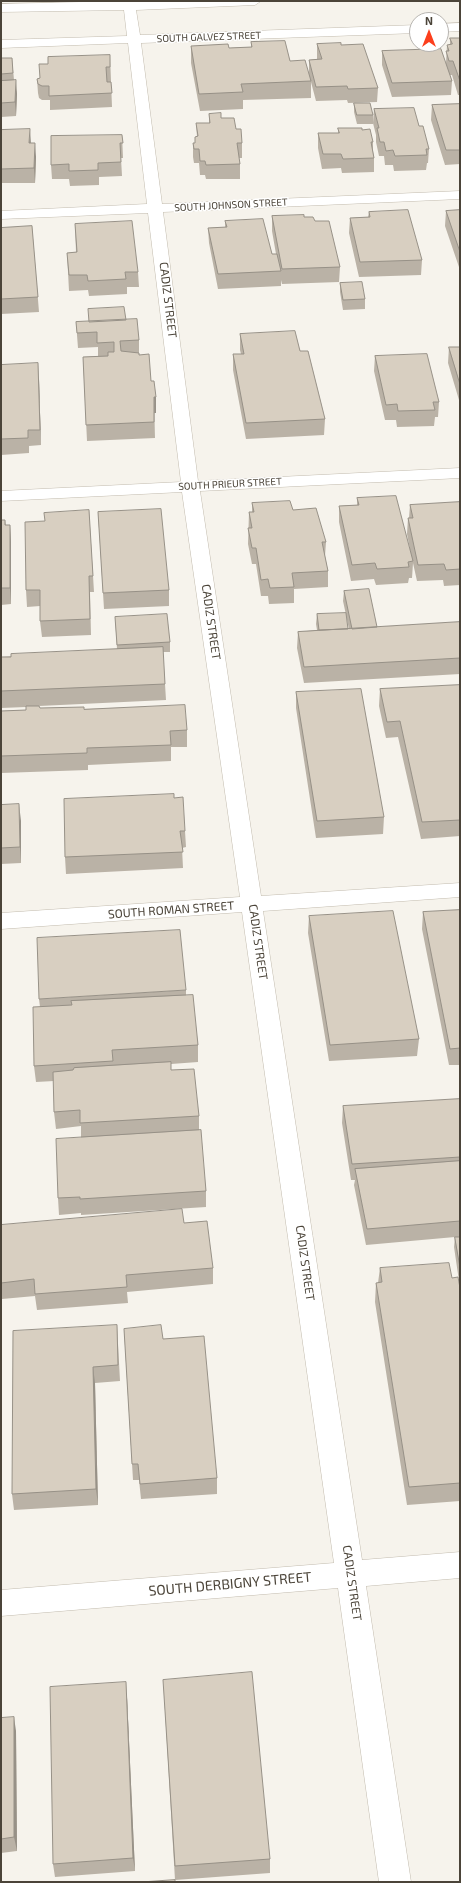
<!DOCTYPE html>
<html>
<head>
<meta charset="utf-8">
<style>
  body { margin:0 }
  #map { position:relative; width:461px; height:1883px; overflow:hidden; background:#f6f3ec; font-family:"Exo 2",sans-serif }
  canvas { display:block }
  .frame { position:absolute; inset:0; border:2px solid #4b4439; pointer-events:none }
  .north { position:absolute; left:409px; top:12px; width:40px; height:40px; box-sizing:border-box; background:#fff; border:1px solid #b7b4b0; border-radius:50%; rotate:0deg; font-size:11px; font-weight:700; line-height:16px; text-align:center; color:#4b4439 }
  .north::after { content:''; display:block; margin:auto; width:14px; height:18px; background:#fc3f1d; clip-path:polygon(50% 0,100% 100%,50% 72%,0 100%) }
</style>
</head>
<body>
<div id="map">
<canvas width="461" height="1883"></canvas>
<div class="frame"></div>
<div class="north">N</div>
</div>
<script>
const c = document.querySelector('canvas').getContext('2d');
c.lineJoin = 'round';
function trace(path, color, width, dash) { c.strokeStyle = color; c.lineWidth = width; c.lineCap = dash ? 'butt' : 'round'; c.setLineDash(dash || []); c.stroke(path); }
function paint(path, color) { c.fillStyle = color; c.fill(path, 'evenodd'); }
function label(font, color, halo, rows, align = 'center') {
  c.font = font + ' "Exo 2",sans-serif'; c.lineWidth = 3; c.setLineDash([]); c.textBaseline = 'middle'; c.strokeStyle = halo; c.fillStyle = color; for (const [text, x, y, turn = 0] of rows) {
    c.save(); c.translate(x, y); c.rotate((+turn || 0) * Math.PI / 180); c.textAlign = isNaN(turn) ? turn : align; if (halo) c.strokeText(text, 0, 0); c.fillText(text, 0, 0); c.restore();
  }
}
const minor = new Path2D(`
  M 123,1 L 261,1 L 255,5 L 136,10 L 140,35 L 417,25 L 417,33 L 141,43 L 162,204 L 460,191 L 460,199 L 163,212 L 198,481 L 460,468 L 460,478 L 200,491 L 261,896 L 460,883 L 460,897 L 263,911 L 362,1560 L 460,1552 L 460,1578 L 366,1586 L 411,1882 L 379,1882 L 338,1588 L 1,1616 L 1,1590 L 334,1563 L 242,912 L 1,929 L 1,913 L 240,897 L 182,492 L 1,501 L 1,491 L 181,482 L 148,213 L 1,219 L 1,211 L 147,204 L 128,43 L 1,48 L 1,40 L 127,36 L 124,10 L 1,12 L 1,4 Z
  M 460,23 L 460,31 L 441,32 L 441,24 Z`);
const wall = new Path2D(`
  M 450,38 L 460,38 L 460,95 L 458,95 L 452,75 L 450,75 L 452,81 L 451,95 L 392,97 L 382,65 L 382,51 L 446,63 L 447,45 L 450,45 Z
  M 251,42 L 290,61 L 309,73 L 309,60 L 317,59 L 317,44 L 341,45 L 378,88 L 377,102 L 348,103 L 347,100 L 316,101 L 311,82 L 311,98 L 243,100 L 243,109 L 200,111 L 191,63 L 191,46 L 229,48 L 251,47 Z
  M 110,55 L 112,107 L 50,110 L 50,100 L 42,100 L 39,98 L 38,93 L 37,79 L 40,78 L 48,64 Z
  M 1,58 L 12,58 L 14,80 L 17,94 L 16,116 L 1,117 Z
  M 354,103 L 373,115 L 373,124 L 357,124 L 354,112 Z
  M 460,104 L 460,164 L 445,165 L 431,120 L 432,105 Z
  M 374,109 L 419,126 L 429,149 L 428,163 L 427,163 L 426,170 L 394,171 L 393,165 L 385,165 L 384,156 L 379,156 L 376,142 L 376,135 L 373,123 Z
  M 209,114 L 221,118 L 236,129 L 242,143 L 242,158 L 239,158 L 240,164 L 240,179 L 206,179 L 205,175 L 200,175 L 199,163 L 194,163 L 193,157 L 193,143 L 195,143 L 195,137 L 197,137 L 196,123 L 209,123 Z
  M 338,128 L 362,130 L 373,142 L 373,151 L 374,158 L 374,172 L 342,173 L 341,168 L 322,169 L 318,148 L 318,133 L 338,133 Z
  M 1,130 L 31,143 L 36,157 L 35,183 L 1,183 Z
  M 122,135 L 123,158 L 121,158 L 122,176 L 99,177 L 99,185 L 70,186 L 69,179 L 52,179 L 51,165 Z
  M 460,210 L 460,270 L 445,226 L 446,211 Z
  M 369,212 L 422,260 L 421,275 L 359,277 L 349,233 L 350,218 L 368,217 Z
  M 272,216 L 304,217 L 315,221 L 340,267 L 339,282 L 282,284 L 281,280 L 281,286 L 218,289 L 209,243 L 208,228 L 225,227 L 225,221 L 272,254 L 276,254 L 272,231 Z
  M 75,224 L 138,272 L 139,287 L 127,287 L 127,294 L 89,296 L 88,290 L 69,291 L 67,253 L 76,252 Z
  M 32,226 L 39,312 L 1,314 L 1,228 Z
  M 340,283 L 365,299 L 365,309 L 343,310 L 340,292 Z
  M 126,320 L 139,340 L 139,354 L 151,381 L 156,413 L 154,413 L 155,438 L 87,441 L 83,357 L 98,356 L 98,347 L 78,348 L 76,322 Z
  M 240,334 L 300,351 L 325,419 L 324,435 L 246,439 L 233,370 L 233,354 L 241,354 L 240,350 Z
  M 460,339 L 460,400 L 459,400 L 448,363 L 449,347 L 459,347 Z
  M 375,356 L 439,402 L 438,417 L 435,417 L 434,426 L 397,427 L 396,420 L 385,420 L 374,371 Z
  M 1,365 L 39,379 L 41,445 L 29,446 L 29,453 L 1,455 Z
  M 357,498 L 410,549 L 407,534 L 408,518 L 409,518 L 410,505 L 460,502 L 460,585 L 444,586 L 443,580 L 417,581 L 413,563 L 412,578 L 409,578 L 408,583 L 376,585 L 374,579 L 351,581 L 339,522 L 339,506 L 357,505 Z
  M 252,503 L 293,510 L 326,542 L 325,556 L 328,571 L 328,587 L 294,589 L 294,603 L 269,604 L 268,596 L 261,596 L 256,564 L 252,564 L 248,544 L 249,512 L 252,512 Z
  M 89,510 L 94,592 L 90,592 L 91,635 L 42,637 L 40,621 L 40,606 L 27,607 L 26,590 L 45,521 Z
  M 98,512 L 169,590 L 169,606 L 104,609 Z
  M 1,520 L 5,520 L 6,525 L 10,525 L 11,542 L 11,604 L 1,605 Z
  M 344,591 L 377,627 L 460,622 L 460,674 L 304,683 L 297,648 L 298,632 L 317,630 L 316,624 L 317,614 L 348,629 L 349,629 L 343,601 Z
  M 115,617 L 170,642 L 170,652 L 163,652 L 166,700 L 39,706 L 40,708 L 84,709 L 187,730 L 187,747 L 171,747 L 171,761 L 88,765 L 88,770 L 1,773 L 1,711 L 26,710 L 26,707 L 1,708 L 1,657 L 117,649 Z
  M 460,685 L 460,836 L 421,839 L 398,737 L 386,738 L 379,706 L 380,689 Z
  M 296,692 L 384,817 L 383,834 L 316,838 L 296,708 Z
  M 174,798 L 185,831 L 186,847 L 182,848 L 183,868 L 66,874 L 65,857 Z
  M 1,805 L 21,821 L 21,863 L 1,864 Z
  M 460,910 L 460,1065 L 449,1065 L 422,929 L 423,912 Z
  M 309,916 L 419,1039 L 417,1056 L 329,1061 L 308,933 Z
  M 186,990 L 186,995 L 198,1045 L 198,1062 L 171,1064 L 171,1070 L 199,1116 L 199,1130 L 206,1191 L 206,1207 L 81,1215 L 81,1213 L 59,1215 L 58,1198 L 81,1138 L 81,1126 L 56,1129 L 54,1112 L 54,1081 L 36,1082 L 34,1066 L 40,1007 L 39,999 Z
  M 460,1099 L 460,1281 L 459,1281 L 454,1247 L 455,1237 L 366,1245 L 354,1185 L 355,1180 L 351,1180 L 342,1123 L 343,1106 Z
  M 184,1223 L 213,1268 L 213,1284 L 127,1292 L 128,1303 L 37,1310 L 35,1296 L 2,1299 L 1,1288 L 1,1225 Z
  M 380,1268 L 452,1278 L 460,1288 L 460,1501 L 407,1505 L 375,1302 L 376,1283 L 378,1283 Z
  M 117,1325 L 120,1381 L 95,1383 L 98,1505 L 14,1510 L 12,1494 Z
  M 124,1329 L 217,1478 L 217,1494 L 141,1499 L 139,1480 L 133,1480 Z
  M 164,1694 L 270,1859 L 270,1873 L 175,1880 Z
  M 127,1697 L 135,1871 L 55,1877 L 53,1864 Z
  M 1,1718 L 16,1731 L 17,1851 L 1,1853 Z`);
const shadedWall = new Path2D(`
  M 16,80 L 17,94 L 16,116 L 15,102 Z
  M 30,129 L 31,144 L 29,143 Z
  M 35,143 L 36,157 L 35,183 L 34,168 Z
  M 38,363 L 39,379 L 41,445 L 40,430 Z
  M 154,397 L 156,397 L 156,413 L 154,413 L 155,438 Z
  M 10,525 L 11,542 L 11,604 L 10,588 Z
  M 19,804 L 21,821 L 21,863 L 20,847 Z
  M 93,1367 L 95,1383 L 98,1505 L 96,1489 Z
  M 126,1682 L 127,1697 L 135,1871 L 133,1858 Z
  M 14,1717 L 16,1731 L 17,1851 L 14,1837 Z`);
const building = new Path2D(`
  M 450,38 L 460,38 L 460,81 L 453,61 L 449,61 L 446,51 L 449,51 L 447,45 L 452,44 Z
  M 285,41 L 290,61 L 305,60 L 311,81 L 241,84 L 243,92 L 199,94 L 191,46 L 228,44 L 229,48 L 252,47 L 251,42 Z
  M 341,43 L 341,45 L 363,44 L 378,88 L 348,89 L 347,86 L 316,87 L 309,60 L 322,59 L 317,44 Z
  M 441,49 L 452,81 L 392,83 L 382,51 Z
  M 110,55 L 110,67 L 106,67 L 107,82 L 111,82 L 112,93 L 49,96 L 49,86 L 42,86 L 38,84 L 37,79 L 40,78 L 39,64 L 48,64 L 48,57 Z
  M 1,58 L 12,58 L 13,73 L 1,74 Z
  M 16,80 L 15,102 L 1,103 L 1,81 Z
  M 354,103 L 370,103 L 373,115 L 357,115 Z
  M 460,104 L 460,150 L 446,150 L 432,105 Z
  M 414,108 L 419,126 L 423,126 L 429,149 L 426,149 L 427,155 L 395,156 L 393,150 L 386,151 L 384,142 L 380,142 L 377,128 L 379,128 L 374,109 Z
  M 221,113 L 221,118 L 234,118 L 236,129 L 241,129 L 242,143 L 237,143 L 240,164 L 206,165 L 205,161 L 200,161 L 199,149 L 194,149 L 193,143 L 195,143 L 195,137 L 198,136 L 196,123 L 210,123 L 209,114 Z
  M 338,128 L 362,128 L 362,130 L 370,129 L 373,142 L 371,142 L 374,158 L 343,159 L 341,154 L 323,154 L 318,133 L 339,133 Z
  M 30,129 L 29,143 L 35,143 L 34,168 L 1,169 L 1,130 Z
  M 122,135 L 123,143 L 120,143 L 121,162 L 98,163 L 98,170 L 69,171 L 69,164 L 51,165 L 51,136 Z
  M 408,210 L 422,260 L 360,262 L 350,218 L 370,217 L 369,212 Z
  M 460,210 L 460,252 L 446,211 Z
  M 304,215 L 304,217 L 313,217 L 315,221 L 329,221 L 340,267 L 282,269 L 272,216 Z
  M 263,219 L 272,254 L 277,254 L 281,271 L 218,274 L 208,228 L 227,227 L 225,221 Z
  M 132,221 L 138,272 L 125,272 L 126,279 L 88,281 L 87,275 L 69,275 L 67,253 L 77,252 L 75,224 Z
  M 32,226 L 38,297 L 1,299 L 1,228 Z
  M 362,282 L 365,299 L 343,300 L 340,283 Z
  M 124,307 L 126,320 L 89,322 L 88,309 Z
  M 137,319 L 139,340 L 120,341 L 121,351 L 139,353 L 139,355 L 149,354 L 151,381 L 154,381 L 156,397 L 154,397 L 154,422 L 86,425 L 83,357 L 108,356 L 108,352 L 114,352 L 114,342 L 97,343 L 97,332 L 77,333 L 76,322 Z
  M 295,331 L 300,351 L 308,351 L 325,419 L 246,423 L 233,354 L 244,354 L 240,334 Z
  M 449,347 L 460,347 L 460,384 Z
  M 427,354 L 439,402 L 433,402 L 435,410 L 398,411 L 397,404 L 386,405 L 375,356 Z
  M 38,363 L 40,430 L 28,430 L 28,438 L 1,439 L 1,365 Z
  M 396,496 L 413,561 L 408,562 L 409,567 L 377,569 L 375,563 L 352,565 L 339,506 L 359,505 L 357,498 Z
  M 290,501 L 293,510 L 316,508 L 326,542 L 322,542 L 328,571 L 292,573 L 294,587 L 270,588 L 268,579 L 261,580 L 256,548 L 252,548 L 248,528 L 252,528 L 249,512 L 254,512 L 252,503 Z
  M 460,502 L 460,569 L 446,570 L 444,564 L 418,565 L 408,518 L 413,518 L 410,505 Z
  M 161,509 L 169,590 L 103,593 L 98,512 Z
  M 89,510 L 93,576 L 89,576 L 90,619 L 40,621 L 40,590 L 26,590 L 25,522 L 45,521 L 44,513 Z
  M 1,520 L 5,520 L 5,525 L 10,525 L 10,588 L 1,588 Z
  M 369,589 L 377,627 L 352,629 L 344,591 Z
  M 346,613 L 348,629 L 319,630 L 317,614 Z
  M 167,614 L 170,642 L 117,645 L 115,617 Z
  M 460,622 L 460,658 L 304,667 L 298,632 Z
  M 163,647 L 165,684 L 1,691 L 1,657 L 11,657 L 11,654 Z
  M 460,685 L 460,820 L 422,822 L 400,721 L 387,722 L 380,689 Z
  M 361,689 L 384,817 L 317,821 L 296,692 Z
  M 185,705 L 187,730 L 170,731 L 171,745 L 87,748 L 87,753 L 1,756 L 1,711 L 26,710 L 26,706 L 39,706 L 40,708 L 84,707 L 84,709 Z
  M 174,794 L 174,798 L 183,797 L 185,831 L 180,831 L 183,852 L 65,857 L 64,799 Z
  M 19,804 L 20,847 L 1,848 L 1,805 Z
  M 460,910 L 460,1048 L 450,1049 L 423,912 Z
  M 393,911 L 419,1039 L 330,1045 L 309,916 Z
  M 180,930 L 186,990 L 39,999 L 37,938 Z
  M 193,995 L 198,1045 L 112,1050 L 113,1061 L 34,1066 L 33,1007 L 72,1005 L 71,1001 Z
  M 171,1062 L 171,1070 L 194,1069 L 199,1116 L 80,1123 L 80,1110 L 54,1112 L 53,1072 L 73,1070 L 74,1068 Z
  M 460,1099 L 460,1157 L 352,1164 L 343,1106 Z
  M 201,1130 L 206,1191 L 80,1199 L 80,1197 L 58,1198 L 56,1139 Z
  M 460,1161 L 460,1221 L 367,1229 L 355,1169 Z
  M 182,1209 L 184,1223 L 207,1221 L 213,1268 L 126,1275 L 127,1287 L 35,1294 L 34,1279 L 1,1283 L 1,1225 Z
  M 455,1237 L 460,1237 L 460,1267 Z
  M 449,1263 L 452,1278 L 458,1277 L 460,1288 L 460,1483 L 409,1487 L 376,1283 L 382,1282 L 380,1268 Z
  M 117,1325 L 118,1365 L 93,1367 L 96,1489 L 12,1494 L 13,1331 Z
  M 161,1325 L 163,1339 L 204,1336 L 217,1478 L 140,1484 L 138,1464 L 132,1464 L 124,1329 Z
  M 252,1672 L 270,1859 L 175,1866 L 163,1680 Z
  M 126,1682 L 133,1858 L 53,1864 L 50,1687 Z
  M 14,1717 L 14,1837 L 1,1839 L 1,1718 Z
  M 175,1880 L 175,1882 L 142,1882 Z`);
const farStreetnames = [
  ["SOUTH GALVEZ STREET",209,37,-2],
  ["SOUTH JOHNSON STREET",231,205,-3],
  ["SOUTH PRIEUR STREET",230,484,-3]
];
const streetNames = [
  ["CADIZ STREET",168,300,83],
  ["CADIZ STREET",211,622,82],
  ["SOUTH ROMAN STREET",171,910,-4],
  ["CADIZ STREET",258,942,82],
  ["CADIZ STREET",305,1263,82],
  ["CADIZ STREET",352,1583,82]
];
const nearStreetnames = [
  ["SOUTH DERBIGNY STREET",230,1584,-5]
];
trace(minor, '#c2bbae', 1);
paint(minor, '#fff');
paint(wall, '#bab2a6');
paint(shadedWall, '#979187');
paint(building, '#d8cfc1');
trace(building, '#979187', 1);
label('10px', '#4b4439', '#fff', farStreetnames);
label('12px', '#4b4439', '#fff', streetNames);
label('14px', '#4b4439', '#fff', nearStreetnames);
</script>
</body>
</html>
